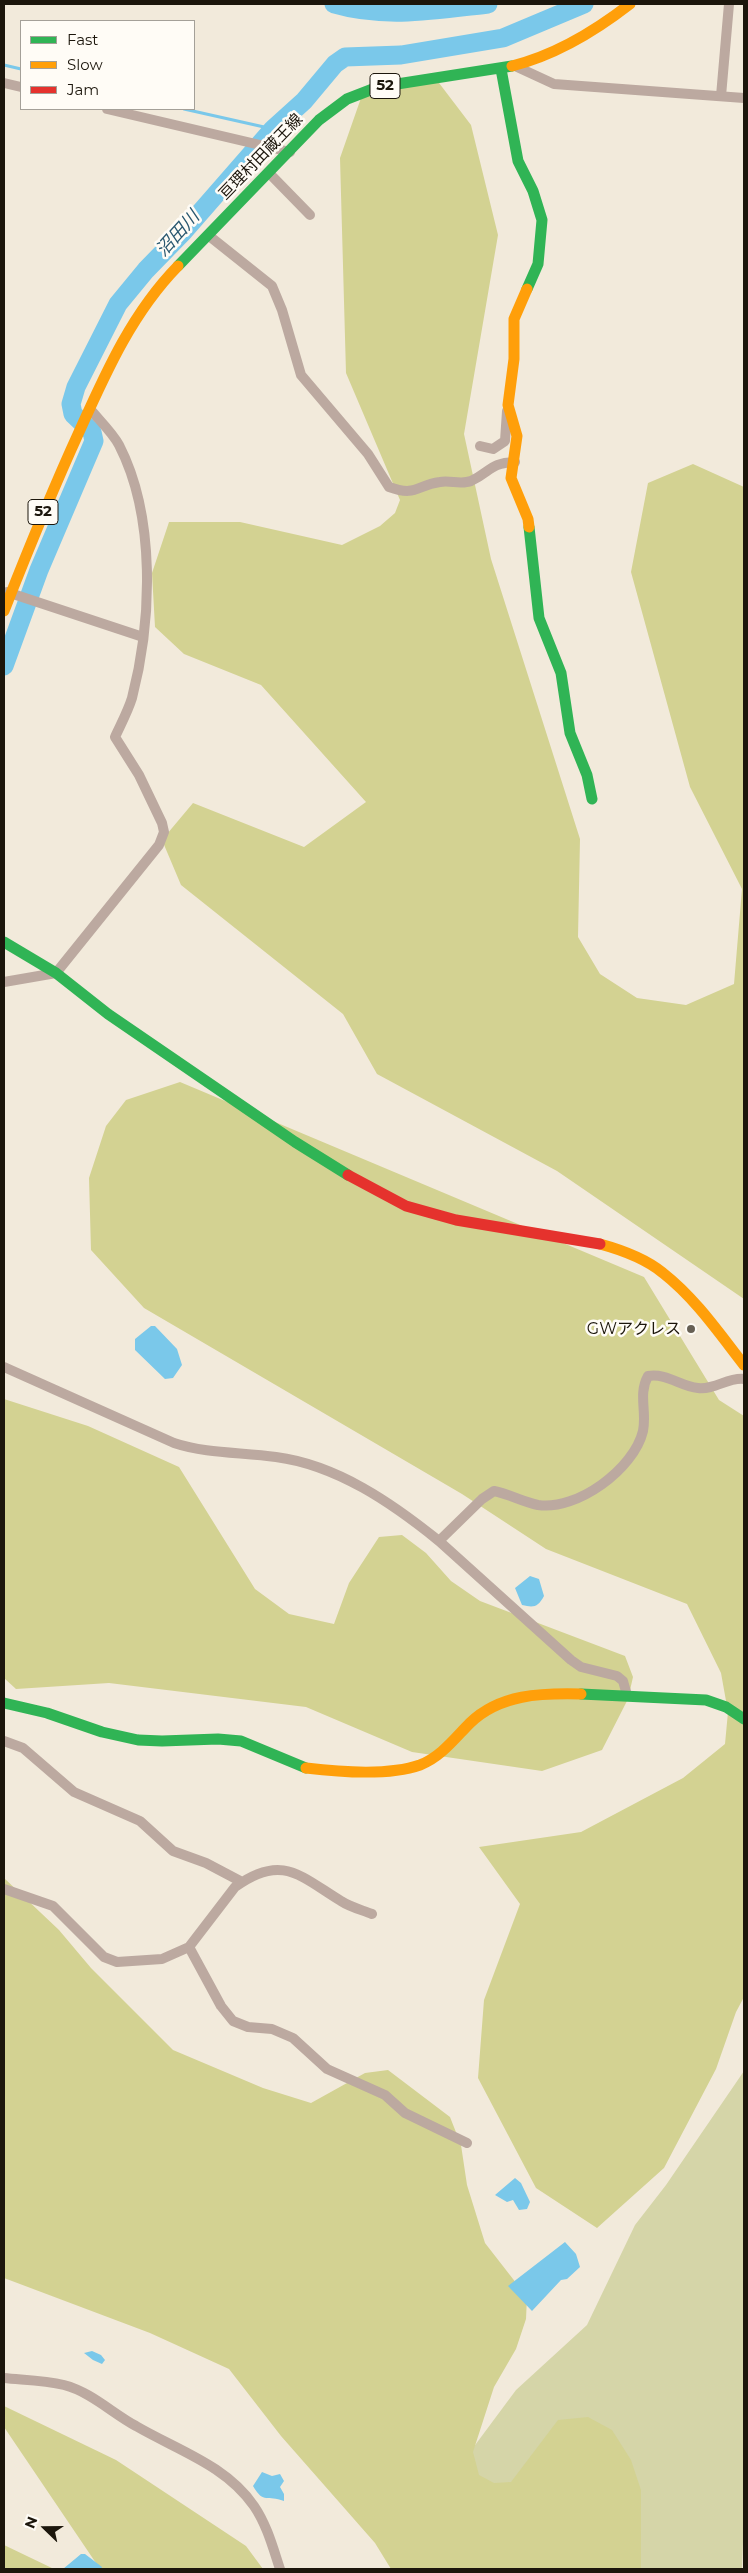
<!DOCTYPE html>
<html>
<head>
<meta charset="utf-8">
<style>
  body { margin:0 }
  #map { position:relative; width:748px; height:2573px; overflow:hidden; background:#f2eadb; font-family:Montserrat,sans-serif }
  canvas { display:block }
  .frame { position:absolute; inset:0; border:5px solid #1c160c; pointer-events:none }
  .legend { position:absolute; left:20px; top:20px; width:175px; height:90px; box-sizing:border-box; background:#fffcf6; border:1px solid #a4a098; margin:0; padding:6px 9px; list-style:none; font-size:15px; color:#1c160c }
  .legend li { display:flex; align-items:center; gap:10px; height:25px }
  .legend b { width:25px; border:1px solid #a4a098 }
  .north { position:absolute; left:20px; top:2503px; width:50px; height:50px; -webkit-text-stroke:4px #fffcf6; paint-order:stroke; rotate:292deg; font-size:14px; font-weight:700; line-height:20px; text-align:center; color:#1c160c }
  .north::after { content:''; display:block; margin:auto; width:18px; height:22px; background:#1c160c; clip-path:polygon(50% 0,100% 100%,50% 72%,0 100%) }
</style>
</head>
<body>
<div id="map">
<canvas width="748" height="2573"></canvas>
<div class="frame"></div>
<ul class="legend">
<li><b style="height:6px;background:#30b455"></b>Fast</li>
<li><b style="height:6px;background:#ff9f0a"></b>Slow</li>
<li><b style="height:6px;background:#e5322d"></b>Jam</li>
</ul>
<div class="north">N</div>
</div>
<script>
const c = document.querySelector('canvas').getContext('2d');
c.lineJoin = 'round';
function paint(path, color) { c.fillStyle = color; c.fill(path, 'evenodd'); }
function trace(path, color, width, dash) { c.strokeStyle = color; c.lineWidth = width; c.lineCap = dash ? 'butt' : 'round'; c.setLineDash(dash || []); c.stroke(path); }
function label(font, color, halo, rows, align = 'center') {
  c.font = font + ' Montserrat,"Noto Sans JP",sans-serif'; c.lineWidth = 5; c.setLineDash([]); c.textBaseline = 'middle'; c.strokeStyle = halo; c.fillStyle = color; for (const [text, x, y, turn = 0] of rows) {
    c.save(); c.translate(x, y); c.rotate((+turn || 0) * Math.PI / 180); c.textAlign = isNaN(turn) ? turn : align; if (halo) c.strokeText(text, 0, 0); c.fillText(text, 0, 0); c.restore();
  }
}
const green = new Path2D(`
  M 744,2071 L 744,2515 L 742,2569 L 482,2569 L 438,2495 L 516,2390 L 587,2325 L 635,2225 L 666,2185 Z`);
const forest = new Path2D(`
  M 436,79 L 471,125 L 498,235 L 464,434 L 491,559 L 580,839 L 578,937 L 600,974 L 637,998 L 686,1005 L 734,984 L 742,889 L 690,787 L 631,572 L 648,483 L 693,464 L 744,487 L 744,1299 L 557,1171 L 377,1074 L 343,1014 L 181,885 L 162,840 L 193,803 L 304,847 L 366,802 L 261,685 L 184,654 L 155,627 L 152,573 L 169,522 L 240,522 L 342,545 L 380,526 L 395,513 L 400,500 L 346,373 L 340,158 L 361,98 Z
  M 180,1082 L 644,1277 L 719,1400 L 744,1416 L 744,1997 L 736,2012 L 716,2069 L 664,2168 L 597,2228 L 536,2188 L 478,2078 L 484,2000 L 520,1904 L 479,1847 L 581,1832 L 683,1778 L 725,1744 L 728,1712 L 721,1673 L 687,1604 L 546,1549 L 462,1494 L 144,1308 L 91,1250 L 89,1178 L 106,1126 L 126,1100 Z
  M 4,1399 L 88,1426 L 179,1467 L 255,1589 L 289,1614 L 334,1624 L 349,1583 L 379,1537 L 402,1535 L 426,1553 L 451,1581 L 480,1601 L 625,1656 L 633,1677 L 628,1699 L 602,1750 L 542,1771 L 412,1752 L 306,1707 L 109,1683 L 16,1689 L 4,1678 Z
  M 4,1878 L 59,1930 L 91,1968 L 173,2050 L 263,2088 L 311,2103 L 365,2073 L 388,2070 L 450,2117 L 461,2145 L 467,2185 L 485,2243 L 527,2297 L 526,2319 L 516,2349 L 494,2387 L 473,2452 L 479,2475 L 494,2483 L 511,2482 L 558,2420 L 588,2417 L 612,2430 L 631,2460 L 641,2490 L 641,2569 L 391,2569 L 375,2543 L 281,2436 L 229,2369 L 150,2333 L 4,2278 Z
  M 4,2406 L 116,2460 L 246,2546 L 263,2569 L 100,2569 L 4,2427 Z
  M 4,2545 L 54,2569 L 4,2569 Z`);
const water = new Path2D(`
  M 151,1326 L 155,1326 L 177,1349 L 182,1365 L 173,1378 L 165,1379 L 135,1350 L 135,1339 Z
  M 530,1576 L 539,1579 L 544,1596 C 538,1607 534,1608 522,1605 L 515,1588 Z
  M 515,2178 L 521,2183 L 530,2202 L 527,2209 L 519,2210 L 513,2200 L 507,2202 L 495,2195 Z
  M 565,2242 L 576,2254 L 580,2267 L 567,2279 L 561,2280 L 532,2311 L 508,2286 Z
  M 92,2351 L 101,2355 L 105,2360 L 102,2364 L 93,2360 L 84,2353 Z
  M 262,2472 L 272,2476 L 280,2474 L 284,2481 L 280,2487 L 284,2494 L 284,2501 C 267,2494 264,2505 253,2486 Z
  M 81,2554 L 85,2554 L 102,2567 L 101,2569 L 63,2569 Z`);
const stream = new Path2D(`
  M 4,65 L 21,69
  M 184,109 L 273,129`);
const river = new Path2D(`
  M 334,4 C 385,19 436,10 488,4
  M 4,666 L 39,570 L 94,441 L 92,432 L 73,414 L 71,404 L 76,387 L 118,304 L 146,270 L 184,231 L 273,129 L 304,101 L 335,64 L 345,57 L 401,55 L 503,38 L 584,4`);
const street = new Path2D(`
  M 515,66 L 554,84 L 744,98
  M 4,83 L 21,87
  M 721,96 L 729,4
  M 107,109 L 290,152
  M 269,173 L 310,215
  M 208,235 L 272,286 L 282,310 L 301,375 L 368,454 L 389,487 C 417,497 416,485 440,482 C 450,480 461,485 471,481 C 491,472 489,463 515,462
  M 480,446 L 493,449 L 505,441 L 507,411
  M 7,592 L 143,637
  M 4,982 L 56,973 L 159,845 L 164,832 L 162,823 L 139,775 L 115,737 C 121,724 128,711 132,698 C 152,621 156,517 119,445 C 112,432 99,420 90,409
  M 4,1367 L 174,1443 C 207,1454 242,1452 276,1457 C 337,1465 392,1503 439,1541 L 571,1660 L 581,1667 L 617,1676 L 623,1681 L 627,1695
  M 439,1541 L 482,1499 L 494,1491 C 509,1494 523,1502 538,1505 C 577,1511 634,1469 643,1431 C 647,1412 638,1394 648,1376 C 667,1373 680,1386 698,1388 C 715,1390 728,1377 744,1379
  M 4,1741 L 23,1748 L 74,1792 L 140,1821 L 173,1851 L 206,1863 L 242,1882
  M 4,1889 L 53,1906 L 104,1957 L 117,1962 L 162,1959 L 189,1947 L 235,1887 C 282,1853 300,1876 341,1901 C 350,1907 362,1910 372,1914
  M 189,1947 L 221,2006 L 233,2021 L 248,2027 L 272,2029 L 293,2038 L 327,2069 L 385,2095 L 405,2113 L 467,2143
  M 4,2378 C 24,2380 44,2380 64,2385 C 91,2392 112,2413 136,2426 C 177,2450 226,2465 254,2506 C 267,2525 273,2548 280,2569`);
const fast = new Path2D(`
  M 501,69 L 518,161 L 533,191 L 542,220 L 538,264 L 527,289
  M 178,266 L 319,120 L 347,99 L 378,87 L 512,66
  M 529,527 L 539,618 L 561,673 L 570,733 L 587,775 L 592,799
  M 4,942 L 56,973 L 108,1014 L 295,1142 L 348,1175
  M 581,1694 L 706,1700 L 726,1707 L 744,1719
  M 4,1703 L 47,1713 L 102,1732 L 138,1740 L 162,1741 L 218,1739 L 241,1741 L 306,1768`);
const slow = new Path2D(`
  M 512,66 C 556,55 594,32 630,4
  M 527,289 L 514,319 L 514,359 L 508,405 L 517,436 L 511,478 L 528,519 L 529,527
  M 4,611 C 28,550 52,491 79,432 C 106,372 132,313 178,266
  M 600,1244 C 622,1250 645,1258 663,1273 C 695,1298 719,1333 744,1365
  M 306,1768 C 339,1772 389,1776 420,1765 C 441,1757 455,1738 470,1723 C 500,1694 541,1693 581,1694`);
const jam = new Path2D(`
  M 348,1175 L 406,1206 L 456,1220 L 600,1244`);
const markers = [
  [691,1329,5,"#676054"]
];
const shields = [
  [385,86,30],
  [43,512,30]
];
const shieldNames = [
  ["52",385,86],
  ["52",43,512]
];
const streetNames = [
  ["亘理村田蔵王線",261,157,-46]
];
const poiNames = [
  ["GWアクレス",681,1329]
];
const waterNames = [
  ["沼田川",178,234,-48]
];
paint(green, '#d5d5a8');
paint(forest, '#d3d292');
paint(water, '#7ac8ea');
trace(stream, '#7ac8ea', 3);
trace(river, '#7ac8ea', 19);
trace(street, '#bca9a0', 10);
trace(fast, '#30b455', 11);
trace(slow, '#ff9f0a', 11);
trace(jam, '#e5322d', 11);
for (const [x, y, r, color] of markers) { const dot = new Path2D(); dot.arc(x, y, r, 0, 2 * Math.PI); c.fillStyle = color; c.fill(dot); trace(dot, '#fffcf6', 2); }
for (const [x, y, w] of shields) { const box = new Path2D(); box.roundRect(x - w / 2, y - 12.5, w, 25, 4); c.fillStyle = '#fffcf6'; c.fill(box); trace(box, '#1c160c', 1); }
label('bold 15px', '#1c160c', null, shieldNames);
label('16px', '#1c160c', '#fffcf6', streetNames);
label('16px', '#1c160c', '#fffcf6', poiNames, 'right');
label('italic 18px', '#2a5870', '#fffcf6', waterNames);
</script>
</body>
</html>
